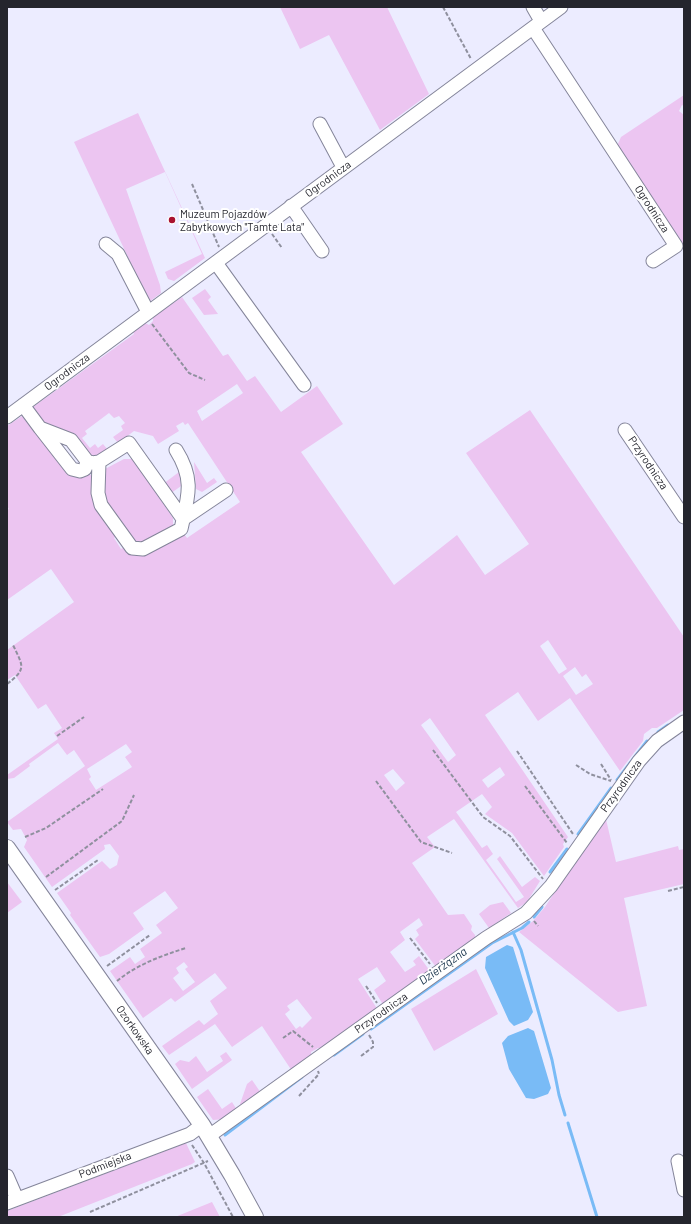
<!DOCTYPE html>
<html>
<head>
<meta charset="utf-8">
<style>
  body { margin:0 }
  #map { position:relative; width:691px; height:1224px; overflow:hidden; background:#ececff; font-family:Barlow,sans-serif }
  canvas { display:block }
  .frame { position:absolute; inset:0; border:8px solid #24252d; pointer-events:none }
</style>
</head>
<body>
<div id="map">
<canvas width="691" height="1224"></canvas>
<div class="frame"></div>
</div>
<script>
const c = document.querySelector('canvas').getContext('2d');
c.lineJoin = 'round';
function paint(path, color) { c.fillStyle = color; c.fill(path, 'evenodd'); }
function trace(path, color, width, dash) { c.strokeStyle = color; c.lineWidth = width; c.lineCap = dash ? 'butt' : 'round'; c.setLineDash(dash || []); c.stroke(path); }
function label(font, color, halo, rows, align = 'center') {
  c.font = font + ' Barlow,sans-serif'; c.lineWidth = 4; c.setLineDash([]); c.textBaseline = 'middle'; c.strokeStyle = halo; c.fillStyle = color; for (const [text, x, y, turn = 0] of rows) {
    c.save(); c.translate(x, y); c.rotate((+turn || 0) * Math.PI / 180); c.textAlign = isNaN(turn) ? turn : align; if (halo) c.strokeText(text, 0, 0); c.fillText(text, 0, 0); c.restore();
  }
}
const green = new Path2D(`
  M 280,7 L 387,7 L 429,94 L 380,130 L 329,35 L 300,49 Z
  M 684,95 L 684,106 L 682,105 L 679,111 L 684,115 L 684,249 L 617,146 L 621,137 Z
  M 138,113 L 205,258 L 174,281 L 168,279 L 165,272 L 202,254 L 165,172 L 126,189 L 160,285 L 161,293 L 149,302 L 74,142 Z
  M 205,289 L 211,297 L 208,300 L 218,314 L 204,315 L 192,298 Z
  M 182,297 L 223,356 L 228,354 L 247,381 L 255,376 L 281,412 L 317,386 L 343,424 L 301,452 L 394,585 L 457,535 L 485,575 L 529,544 L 466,453 L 530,410 L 684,637 L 684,710 L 657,728 L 652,728 L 644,734 L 643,741 L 620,771 L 570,698 L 538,721 L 518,692 L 485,715 L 568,837 L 563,844 L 564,847 L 544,876 L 512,833 L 485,814 L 492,807 L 482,794 L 456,812 L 482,848 L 487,845 L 493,854 L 486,860 L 516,902 L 524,897 L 497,859 L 500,856 L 522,887 L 535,877 L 540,881 L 527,902 L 518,908 L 454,819 L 427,837 L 435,847 L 412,863 L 448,915 L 464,914 L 472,926 L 471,930 L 475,935 L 475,939 L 436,967 L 415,939 L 419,935 L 416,930 L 423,925 L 419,918 L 400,932 L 405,940 L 390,952 L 405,972 L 416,965 L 413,961 L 419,956 L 430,971 L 385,1004 L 382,1003 L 374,990 L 386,981 L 377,967 L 358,979 L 376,1007 L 376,1011 L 323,1048 L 318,1048 L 311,1052 L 311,1057 L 292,1071 L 262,1026 L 232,1047 L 215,1024 L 169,1055 L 162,1046 L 199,1020 L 204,1025 L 218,1014 L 210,1001 L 227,988 L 215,973 L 175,1002 L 171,998 L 143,1018 L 110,971 L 130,957 L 135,964 L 145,957 L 140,949 L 162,933 L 156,925 L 178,908 L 165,891 L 133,913 L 144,929 L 109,954 L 100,957 L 70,915 L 71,913 L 57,893 L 102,861 L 110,869 L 117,865 L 119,856 L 110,844 L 104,845 L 105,849 L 52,887 L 24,847 L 27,840 L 21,829 L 13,830 L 7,822 L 85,766 L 74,750 L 67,755 L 58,743 L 29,764 L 30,766 L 14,778 L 7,779 L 7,775 L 58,739 L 54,733 L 62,728 L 46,704 L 38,709 L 15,675 L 7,680 L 7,650 L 74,602 L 51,569 L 7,600 L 7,510 L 9,509 L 7,506 L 7,426 L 22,416 L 27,416 L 70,472 L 91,475 L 118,534 L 114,538 L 121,549 L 126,546 L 131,551 L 182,531 L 187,538 L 240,502 L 188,423 L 185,425 L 183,422 L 176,426 L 179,431 L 158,444 L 153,436 L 134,431 L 118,443 L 113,437 L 123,430 L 121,426 L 125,423 L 119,416 L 114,418 L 109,413 L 85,431 L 87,434 L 82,438 L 90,448 L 95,444 L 98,448 L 103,444 L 108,450 L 97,456 L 90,456 L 43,425 L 33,412 L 33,407 L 134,334 L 133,332 L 145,323 L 149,325 L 153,321 L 153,317 ZM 237,384 L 243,393 L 202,421 L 197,411 ZM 548,640 L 567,669 L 559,674 L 540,646 ZM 575,667 L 582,677 L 586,674 L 593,684 L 576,695 L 563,676 ZM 430,718 L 456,755 L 448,762 L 421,725 ZM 126,744 L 132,752 L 125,757 L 132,767 L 96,790 L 89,779 L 91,777 L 87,769 ZM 500,767 L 505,775 L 488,788 L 482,780 ZM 393,769 L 405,783 L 396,791 L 384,775 ZM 184,962 L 188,967 L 185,969 L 195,982 L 183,991 L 173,978 L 179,973 L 176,968 ZM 297,999 L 312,1018 L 302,1028 L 300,1026 L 296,1029 L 285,1014 L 290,1010 L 287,1006 Z
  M 124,459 L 133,459 L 173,518 L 173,526 L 142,544 L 133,544 L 105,503 L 103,470 Z
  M 194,462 L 207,483 L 214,478 L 217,482 L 202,492 L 196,489 Z
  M 179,472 L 181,486 L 170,494 L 163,484 Z
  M 605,815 L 616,862 L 678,846 L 679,850 L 684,849 L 684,884 L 624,898 L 647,1006 L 618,1012 L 519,932 L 533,921 L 545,907 Z
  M 7,882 L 22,902 L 7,913 Z
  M 503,902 L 511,913 L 489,928 L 479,914 L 490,905 Z
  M 476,969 L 498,1014 L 434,1051 L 411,1009 Z
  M 226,1052 L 232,1060 L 192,1089 L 175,1064 L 180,1060 L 189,1062 L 196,1056 L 207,1072 L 223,1061 L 220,1056 Z
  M 252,1080 L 261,1093 L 242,1107 L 240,1104 L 247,1084 Z
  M 208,1089 L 222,1109 L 232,1102 L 237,1110 L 226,1119 L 213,1120 L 197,1097 Z
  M 186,1143 L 195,1162 L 192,1164 L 58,1217 L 7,1217 L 7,1211 Z
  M 212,1202 L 220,1217 L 175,1217 Z`);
const water = new Path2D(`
  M 507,945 L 513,947 L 533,1012 L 528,1020 L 514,1026 L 509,1021 L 485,968 L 486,957 Z
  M 528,1028 L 534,1031 L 551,1088 L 548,1094 L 534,1099 L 526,1098 L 509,1069 L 502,1043 L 508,1036 Z`);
const stream = new Path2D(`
  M 658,732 L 668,725
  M 617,780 L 647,741
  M 578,834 L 611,788
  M 550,872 L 567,849
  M 534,917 L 542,907
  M 513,932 L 521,950 L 552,1060 L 559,1095 L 565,1115
  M 371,1029 L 492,943 L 522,928 L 529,922
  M 334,1055 L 363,1034
  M 568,1123 L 597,1217
  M 225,1135 L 302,1077`);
const path = new Path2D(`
  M 443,7 L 471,59
  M 192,184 L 219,247
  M 272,234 L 282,248
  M 152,324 L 189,373 L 205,380
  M 7,684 C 27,669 23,666 13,645
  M 57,736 L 84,717
  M 433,750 L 483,817 L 510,836 L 543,879
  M 517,751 L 573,834
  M 601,764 L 611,780
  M 576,765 L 590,774 L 611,781
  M 376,781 L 421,842 L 452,853
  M 525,786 L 567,843
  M 25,837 L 46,828 L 103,789
  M 46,877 L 122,821 L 134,795
  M 55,890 L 98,860
  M 668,891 L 684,887
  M 534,921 L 538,926
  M 410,938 L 430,964
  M 107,966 L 150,935
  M 117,981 C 138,964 161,956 186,948
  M 366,986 L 377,1003
  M 283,1038 L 293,1031 L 313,1047
  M 361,1056 L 373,1047 L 373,1042 L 369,1035
  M 299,1096 L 319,1074 L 318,1071
  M 192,1145 L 204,1163 L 233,1217
  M 90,1212 L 208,1161`);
const minor = new Path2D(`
  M 533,7 L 541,21
  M 533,28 L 676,246 L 653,261
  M 320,124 L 343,167
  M 291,206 L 322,251
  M 106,244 L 118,254 L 148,312
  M 216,263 L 304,385
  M 23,405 L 40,428 L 71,440 L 87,461 L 92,463 L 99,462 L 129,443 L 183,519 L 226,490
  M 7,417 L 561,7
  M 40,428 L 72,469 L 80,471 L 85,469 L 87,461
  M 625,430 L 684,517
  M 99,462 L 98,493 L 101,505 L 132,548 L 143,549 L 181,529 C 188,497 195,480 176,450
  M 209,1136 L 486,938 L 526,913 L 551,886 L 639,761 L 657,741 L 684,722
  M 678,1161 L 684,1190
  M 7,1176 L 17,1199
  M 7,1203 L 190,1134 L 202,1125`);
const major = new Path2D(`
  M 7,848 L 202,1125 L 232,1175 L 255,1217`);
const markers = [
  [172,220,4,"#a9122f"]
];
const streetNames = [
  ["Ogrodnicza",328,179,-36],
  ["Ogrodnicza",652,209,57],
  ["Ogrodnicza",67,372,-37],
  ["Przyrodnicza",648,463,56],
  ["Przyrodnicza",621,786,-54],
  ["Przyrodnicza",381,1013,-35],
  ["Ozorkowska",135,1030,55],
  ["Podmiejska",105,1165,-21]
];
const poiNames = [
  ["Muzeum Pojazdów",180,214],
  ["Zabytkowych \"Tamte Lata\"",180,227]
];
const waterNames = [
  ["Dzierżązna",443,966,-35]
];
paint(green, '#ecc5f1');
paint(water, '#79bbf6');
trace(stream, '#79bbf6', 3);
trace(minor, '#84859a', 15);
trace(major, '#84859a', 18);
trace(path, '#8f909e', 2, [4, 2]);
trace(minor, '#fff', 13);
trace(major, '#fff', 16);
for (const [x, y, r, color] of markers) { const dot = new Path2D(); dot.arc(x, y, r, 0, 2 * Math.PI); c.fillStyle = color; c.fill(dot); trace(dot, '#fff', 1.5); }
label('11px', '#24252d', '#fff', streetNames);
label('11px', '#24252d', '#fff', poiNames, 'left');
label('italic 12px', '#143048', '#fff', waterNames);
</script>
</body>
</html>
